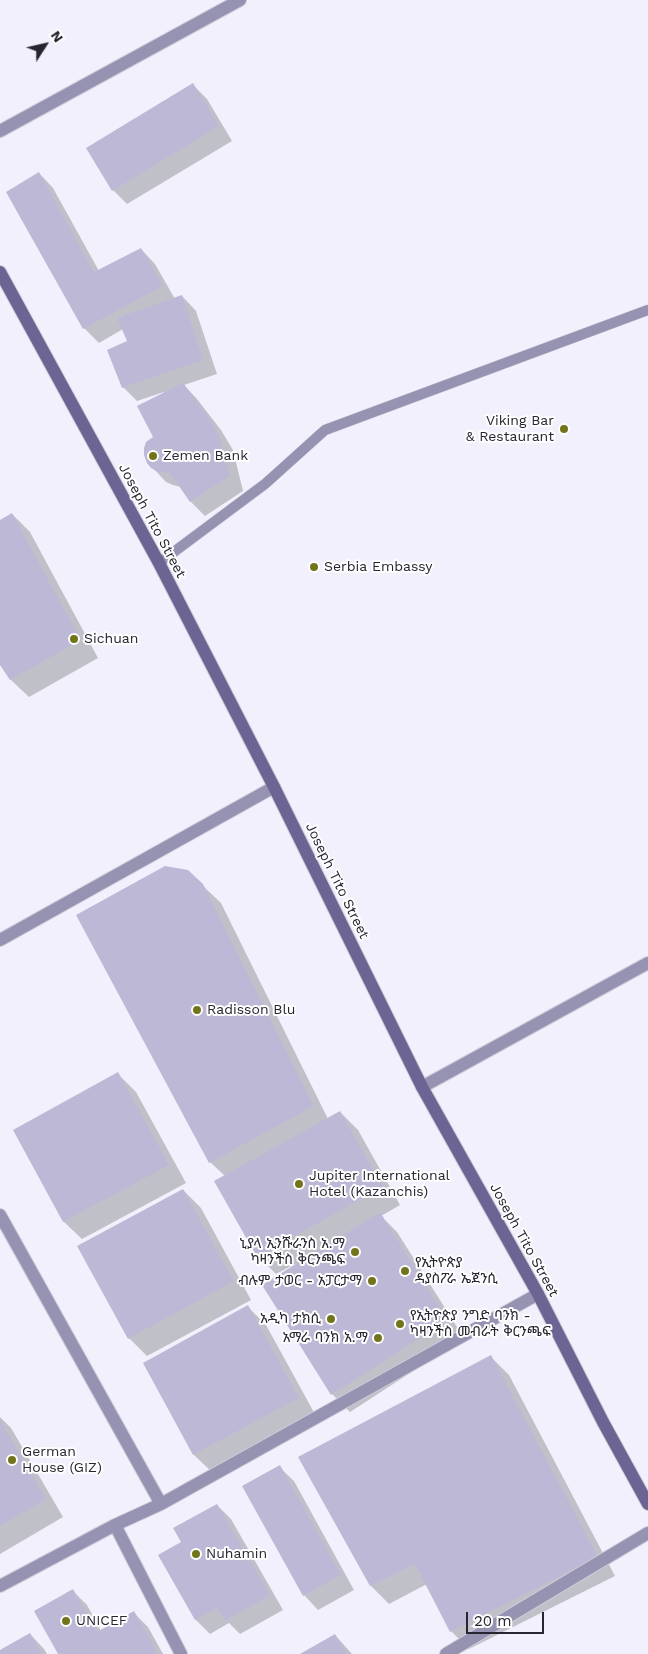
<!DOCTYPE html>
<html>
<head>
<meta charset="utf-8">
<style>
  body { margin:0 }
  #map { position:relative; width:648px; height:1654px; overflow:hidden; background:#f1f0fc; font-family:"Work Sans",sans-serif }
  canvas { display:block }
  .north { position:absolute; left:20px; top:20px; width:50px; height:50px; -webkit-text-stroke:4px #fefefe; paint-order:stroke; rotate:55deg; font-size:14px; font-weight:700; line-height:20px; text-align:center; color:#262530 }
  .north::after { content:''; display:block; margin:auto; width:18px; height:22px; background:#262530; clip-path:polygon(50% 0,100% 100%,50% 72%,0 100%) }
  .scale { position:absolute; left:466px; top:1612px; width:78px; height:22px; box-sizing:border-box; border:2px solid #262530; border-top:0; padding-left:6px; font-size:15px; line-height:18px; white-space:nowrap; color:#262530; -webkit-text-stroke:4px #fefefe; paint-order:stroke }
</style>
</head>
<body>
<div id="map">
<canvas width="648" height="1654"></canvas>
<div class="north">N</div>
<div class="scale">20 m</div>
</div>
<script>
const c = document.querySelector('canvas').getContext('2d');
c.lineJoin = 'round';
function paint(path, color) { c.fillStyle = color; c.fill(path, 'evenodd'); }
function trace(path, color, width, dash) { c.strokeStyle = color; c.lineWidth = width; c.lineCap = dash ? 'butt' : 'round'; c.setLineDash(dash || []); c.stroke(path); }
function label(font, color, halo, rows, align = 'center') {
  c.font = font + ' "Work Sans","Noto Sans Ethiopic",sans-serif'; c.lineWidth = 4; c.setLineDash([]); c.textBaseline = 'middle'; c.strokeStyle = halo; c.fillStyle = color; for (const [text, x, y, turn = 0] of rows) {
    c.save(); c.translate(x, y); c.rotate((+turn || 0) * Math.PI / 180); c.textAlign = isNaN(turn) ? turn : align; if (halo) c.strokeText(text, 0, 0); c.fillText(text, 0, 0); c.restore();
  }
}
const shadow = new Path2D(`
  M 193,85 L 207,99 L 232,141 L 127,204 L 113,190 Z
  M 39,173 L 53,188 L 99,271 L 141,249 L 155,264 L 175,299 L 182,296 L 196,311 L 217,374 L 184,385 L 197,399 L 221,430 L 233,450 L 243,491 L 205,516 L 191,502 L 181,487 L 173,485 L 166,482 L 152,467 L 154,437 L 164,392 L 137,401 L 123,387 L 128,342 L 123,329 L 99,343 L 84,328 L 7,193 Z
  M 12,514 L 30,532 L 98,658 L 29,697 L 11,680 L 0,663 L 0,521 Z
  M 202,885 L 221,903 L 328,1119 L 340,1112 L 358,1130 L 400,1205 L 381,1216 L 397,1232 L 464,1338 L 350,1412 L 332,1394 L 296,1266 L 295,1264 L 276,1274 L 258,1256 L 216,1181 L 225,1176 L 210,1162 Z
  M 118,1074 L 136,1092 L 186,1183 L 82,1239 L 64,1222 L 14,1130 Z
  M 183,1190 L 201,1208 L 251,1300 L 147,1356 L 129,1338 Z
  M 248,1307 L 266,1325 L 316,1416 L 212,1472 L 194,1455 L 144,1363 Z
  M 491,1357 L 509,1375 L 615,1576 L 469,1649 L 452,1632 L 427,1584 L 389,1604 L 371,1586 L 300,1457 Z
  M 0,1417 L 11,1428 L 63,1517 L 0,1554 Z
  M 279,1467 L 294,1481 L 354,1590 L 318,1610 L 304,1595 Z
  M 217,1505 L 231,1519 L 283,1610 L 240,1634 L 229,1623 L 210,1634 L 196,1620 L 160,1555 L 183,1542 Z
  M 73,1591 L 87,1605 L 101,1631 L 133,1612 L 148,1627 L 163,1654 L 60,1654 Z
  M 30,1634 L 44,1649 L 47,1654 L 0,1654 L 0,1651 Z
  M 335,1635 L 352,1654 L 302,1654 Z`);
const building = new Path2D(`
  M 193,83 L 219,126 L 112,191 L 86,148 Z
  M 39,172 L 94,272 L 141,248 L 163,286 L 83,329 L 6,192 Z
  M 182,295 L 203,360 L 122,388 L 107,350 L 127,341 L 117,318 Z
  M 183,383 L 207,415 L 219,435 L 230,476 L 190,502 L 170,473 L 158,472 L 151,468 L 147,463 L 144,455 L 144,448 L 146,442 L 153,437 L 137,406 Z
  M 12,513 L 81,640 L 10,680 L 0,665 L 0,520 Z
  M 165,866 L 188,870 L 203,884 L 314,1106 L 209,1163 L 76,915 Z
  M 118,1072 L 169,1165 L 63,1222 L 13,1130 Z
  M 340,1111 L 383,1187 L 257,1257 L 214,1181 Z
  M 183,1189 L 234,1281 L 128,1339 L 77,1246 Z
  M 380,1212 L 447,1320 L 331,1395 L 262,1285 Z
  M 248,1305 L 299,1398 L 193,1455 L 143,1363 Z
  M 491,1355 L 598,1557 L 450,1632 L 415,1564 L 370,1586 L 298,1457 Z
  M 0,1420 L 46,1499 L 0,1526 Z
  M 280,1465 L 341,1575 L 303,1596 L 242,1486 Z
  M 217,1504 L 270,1595 L 225,1621 L 217,1608 L 195,1620 L 158,1555 L 181,1542 L 173,1528 Z
  M 73,1589 L 97,1632 L 134,1611 L 158,1654 L 58,1654 L 34,1611 Z
  M 30,1633 L 42,1654 L 0,1654 L 0,1650 Z
  M 335,1634 L 347,1654 L 300,1654 Z`);
const lane = new Path2D(`
  M 159,563 L 265,484 L 325,430 L 648,310`);
const street = new Path2D(`
  M 0,131 L 240,0
  M 0,940 L 274,787
  M 422,1087 L 648,963
  M 0,1215 L 161,1504
  M 115,1525 L 181,1654
  M 0,1586 L 115,1525 L 161,1504 L 538,1294
  M 446,1654 L 648,1533`);
const secondary = new Path2D(`
  M 0,272 L 159,563 L 274,787 L 422,1087 L 538,1294 L 603,1422 L 648,1504`);
const markers = [
  [564,429,5,"#72741b"],
  [153,456,5,"#72741b"],
  [314,567,5,"#72741b"],
  [74,639,5,"#72741b"],
  [197,1010,5,"#72741b"],
  [299,1184,5,"#72741b"],
  [355,1252,5,"#72741b"],
  [405,1271,5,"#72741b"],
  [372,1281,5,"#72741b"],
  [331,1319,5,"#72741b"],
  [400,1324,5,"#72741b"],
  [378,1338,5,"#72741b"],
  [12,1460,5,"#72741b"],
  [196,1554,5,"#72741b"],
  [66,1621,5,"#72741b"]
];
const poiNames = [
  ["Viking Bar",554,421,"right"],
  ["& Restaurant",554,437,"right"],
  ["Zemen Bank",163,456],
  ["Serbia Embassy",324,567],
  ["Sichuan",84,639],
  ["Radisson Blu",207,1010],
  ["Jupiter International",309,1176],
  ["Hotel (Kazanchis)",309,1192],
  ["ኒያላ ኢንሹራንስ አ.ማ",345,1244,"right"],
  ["ካዛንችስ ቅርንጫፍ",345,1260,"right"],
  ["የኢትዮጵያ",415,1263],
  ["ዳያስፖራ ኤጀንሲ",415,1279],
  ["ብሉም ታወር - አፓርታማ",362,1281,"right"],
  ["የኢትዮጵያ ንግድ ባንክ -",410,1316],
  ["ካዛንችስ መብራት ቅርንጫፍ",410,1332],
  ["አዲካ ታክሲ",321,1319,"right"],
  ["አማራ ባንክ አ.ማ",368,1338,"right"],
  ["German",22,1452],
  ["House (GIZ)",22,1468],
  ["Nuhamin",206,1554],
  ["UNICEF",76,1621]
];
const streetNames = [
  ["Joseph Tito Street",152,521,62],
  ["Joseph Tito Street",337,881,64],
  ["Joseph Tito Street",524,1240,61]
];
paint(shadow, '#0003');
paint(building, '#bcb8d5');
trace(lane, '#cccbd7', 11);
trace(street, '#cccbd7', 14);
trace(secondary, '#cccbd7', 14);
trace(lane, '#9692b2', 10);
trace(street, '#9692b2', 12);
trace(secondary, '#6c6492', 12);
for (const [x, y, r, color] of markers) { const dot = new Path2D(); dot.arc(x, y, r, 0, 2 * Math.PI); c.fillStyle = color; c.fill(dot); trace(dot, '#fefefe', 2); }
label('14px', '#262530', '#fefefe', poiNames, 'left');
label('14px', '#262530', '#fefefe', streetNames);
</script>
</body>
</html>
